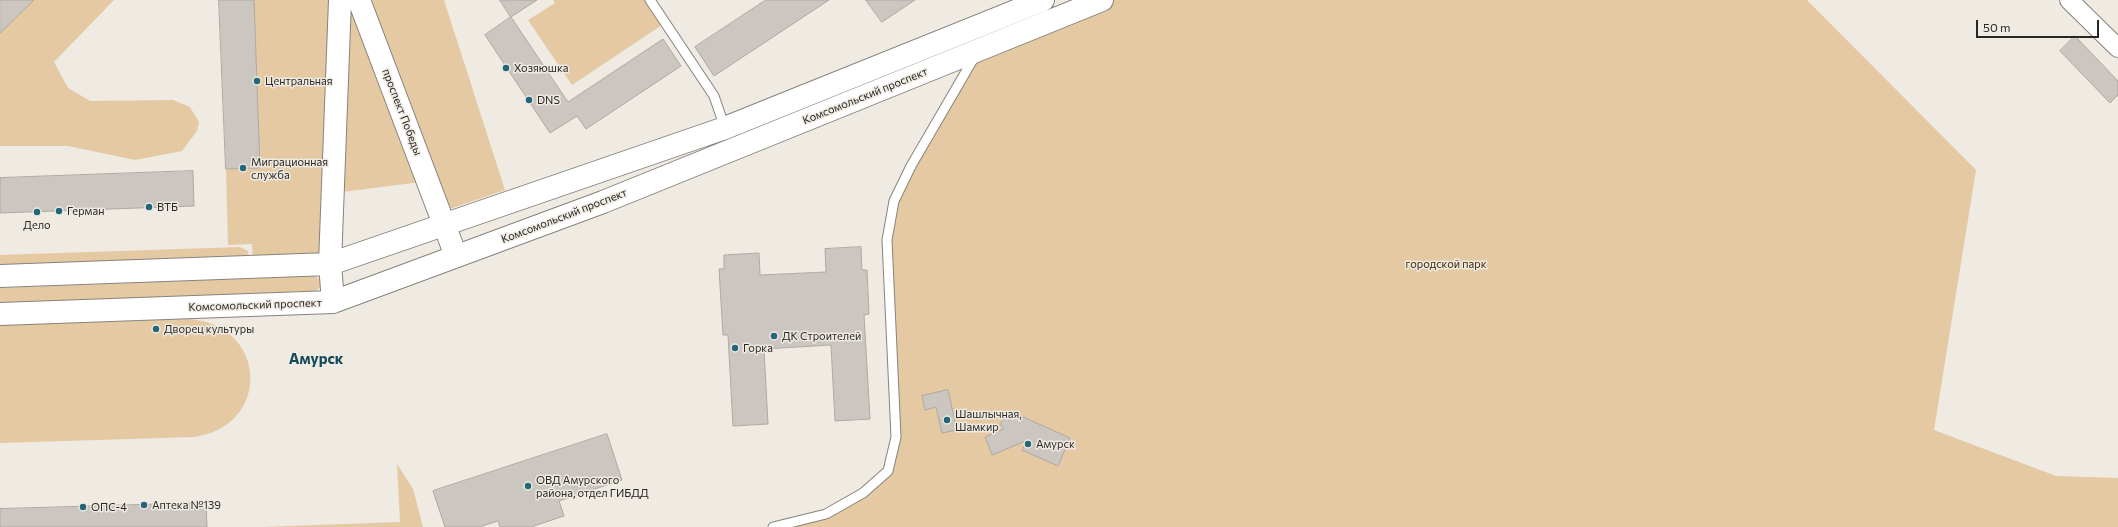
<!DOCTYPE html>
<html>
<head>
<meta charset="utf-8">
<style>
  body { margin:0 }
  #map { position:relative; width:2118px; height:527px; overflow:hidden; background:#efeae2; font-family:Commissioner,sans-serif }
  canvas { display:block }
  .scale { position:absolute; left:1976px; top:20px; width:123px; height:18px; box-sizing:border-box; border:2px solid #292724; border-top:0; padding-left:5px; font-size:12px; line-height:14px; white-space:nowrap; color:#292724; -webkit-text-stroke:3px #efeae2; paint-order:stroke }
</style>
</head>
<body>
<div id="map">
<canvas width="2118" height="527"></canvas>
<div class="scale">50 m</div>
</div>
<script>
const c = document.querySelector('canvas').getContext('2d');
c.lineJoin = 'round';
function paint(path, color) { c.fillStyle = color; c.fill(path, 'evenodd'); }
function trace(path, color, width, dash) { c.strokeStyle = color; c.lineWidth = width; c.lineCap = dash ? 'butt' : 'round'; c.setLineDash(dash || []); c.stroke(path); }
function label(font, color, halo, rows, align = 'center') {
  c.font = font + ' Commissioner,sans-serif'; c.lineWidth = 3; c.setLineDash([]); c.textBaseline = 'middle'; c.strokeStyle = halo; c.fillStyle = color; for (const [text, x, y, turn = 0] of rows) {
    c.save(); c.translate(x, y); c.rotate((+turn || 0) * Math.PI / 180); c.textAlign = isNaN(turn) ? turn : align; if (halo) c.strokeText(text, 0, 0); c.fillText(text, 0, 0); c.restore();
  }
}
const green = new Path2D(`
  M 33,0 L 114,0 L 54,62 L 68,88 L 90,101 L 173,100 L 190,107 L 199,122 L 197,131 L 182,151 L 135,160 L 68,146 L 0,146 L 0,24 Z
  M 254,0 L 340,0 L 340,16 L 363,11 L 359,0 L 444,0 L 505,190 L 441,212 L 429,181 L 334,193 L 330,264 L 253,267 L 252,244 L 228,245 L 226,169 L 260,168 Z
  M 553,0 L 650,0 L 665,23 L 572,85 L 528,20 L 555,3 Z
  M 1102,0 L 1807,0 L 1976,170 L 1934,430 L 2056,476 L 2118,478 L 2118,527 L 773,527 L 826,514 L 888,471 L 896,437 L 887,240 L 894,201 L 979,50 Z
  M 240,247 L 248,251 L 249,260 L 0,274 L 0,255 Z
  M 314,276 L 321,280 L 321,287 L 315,291 L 0,303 L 0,288 Z
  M 190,319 C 269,326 271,427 194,437 L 0,443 L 0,325 Z
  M 397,464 L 413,489 L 423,527 L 262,527 L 400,522 Z`);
const building = new Path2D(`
  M 0,0 L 34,0 L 0,33 Z
  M 219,0 L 254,0 L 260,168 L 226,169 Z
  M 500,0 L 537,0 L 511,17 Z
  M 766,0 L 829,0 L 714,76 L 695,47 Z
  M 866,0 L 915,0 L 882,22 Z
  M 511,17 L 568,102 L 663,39 L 681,66 L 586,129 L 577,116 L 550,133 L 485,35 Z
  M 2075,36 L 2118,81 L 2118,95 L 2110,103 L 2060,51 Z
  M 193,171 L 194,206 L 0,213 L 0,178 Z
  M 861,247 L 862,270 L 867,270 L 869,314 L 864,315 L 870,419 L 835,421 L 831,345 L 764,349 L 768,424 L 733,426 L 728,335 L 723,335 L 719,269 L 724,269 L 724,255 L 759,253 L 760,275 L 826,272 L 825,249 Z
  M 948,390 L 957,430 L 942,433 L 936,407 L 925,410 L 922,396 Z
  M 1012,412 L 1070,438 L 1058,466 L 1022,450 L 1028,440 L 992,455 L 985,437 L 1004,429 L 1000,424 Z
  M 607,434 L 622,480 L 559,501 L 564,516 L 531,527 L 500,527 L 498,521 L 479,527 L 445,527 L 433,491 Z
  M 206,503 L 207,527 L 0,527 L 0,509 Z`);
const service = new Path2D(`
  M 650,0 L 714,96 L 725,128
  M 773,527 L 826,514 L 863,493 L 888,471 L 896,437 L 887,240 L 894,201 L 911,166 L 975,56`);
const minor = new Path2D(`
  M 2069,0 L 2118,48`);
const tertiary = new Path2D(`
  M 359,0 L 456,256
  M 0,276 L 330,264 L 725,128 L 1043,0
  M 333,302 L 330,264 L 340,0
  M 0,314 L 333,302 L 603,202 L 1102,0`);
const markers = [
  [506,68,4,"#246679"],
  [257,81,4,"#246679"],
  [529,100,4,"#246679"],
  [243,168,4,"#246679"],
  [149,207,4,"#246679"],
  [59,211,4,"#246679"],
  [37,212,4,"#246679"],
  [156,329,4,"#246679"],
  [774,336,4,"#246679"],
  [735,348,4,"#246679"],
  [947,420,4,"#246679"],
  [1028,444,4,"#246679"],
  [528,486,4,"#246679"],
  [144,505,4,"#246679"],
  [83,507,4,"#246679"]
];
const poiNames = [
  ["Хозяюшка",514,68],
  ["Центральная",265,81],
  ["DNS",537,100],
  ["Миграционная",251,162],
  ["служба",251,175],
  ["ВТБ",157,207],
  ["Герман",67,211],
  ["Дело",37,225,"center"],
  ["Дворец культуры",164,329],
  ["ДК Строителей",782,336],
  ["Горка",743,348],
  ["Шашлычная,",955,414],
  ["Шамкир",955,427],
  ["Амурск",1036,444],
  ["ОВД Амурского",536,480],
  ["района, отдел ГИБДД",536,493],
  ["Аптека №139",152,505],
  ["ОПС-4",91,507]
];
const streetNames = [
  ["Комсомольский проспект",865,96,-22],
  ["проспект Победы",402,112,69],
  ["Комсомольский проспект",564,216,-21],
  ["Комсомольский проспект",255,305,-2]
];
const parkNames = [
  ["городской парк",1446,264]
];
const districtNames = [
  ["Амурск",316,359]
];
paint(green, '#e4c9a3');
paint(building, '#cbc6bf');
trace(building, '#aea9a2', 1);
trace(service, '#87837c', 11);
trace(minor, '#87837c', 20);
trace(tertiary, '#87837c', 24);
trace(service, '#fff', 9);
trace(minor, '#fff', 18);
trace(tertiary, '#fff', 22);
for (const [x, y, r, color] of markers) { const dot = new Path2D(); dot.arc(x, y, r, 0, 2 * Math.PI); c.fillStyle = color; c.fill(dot); trace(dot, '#efeae2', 1.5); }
label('11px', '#292724', '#efeae2', poiNames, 'left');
label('11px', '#292724', '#efeae2', streetNames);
label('11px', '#3b2500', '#efeae2', parkNames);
label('bold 15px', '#144a59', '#efeae2', districtNames);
</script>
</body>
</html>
